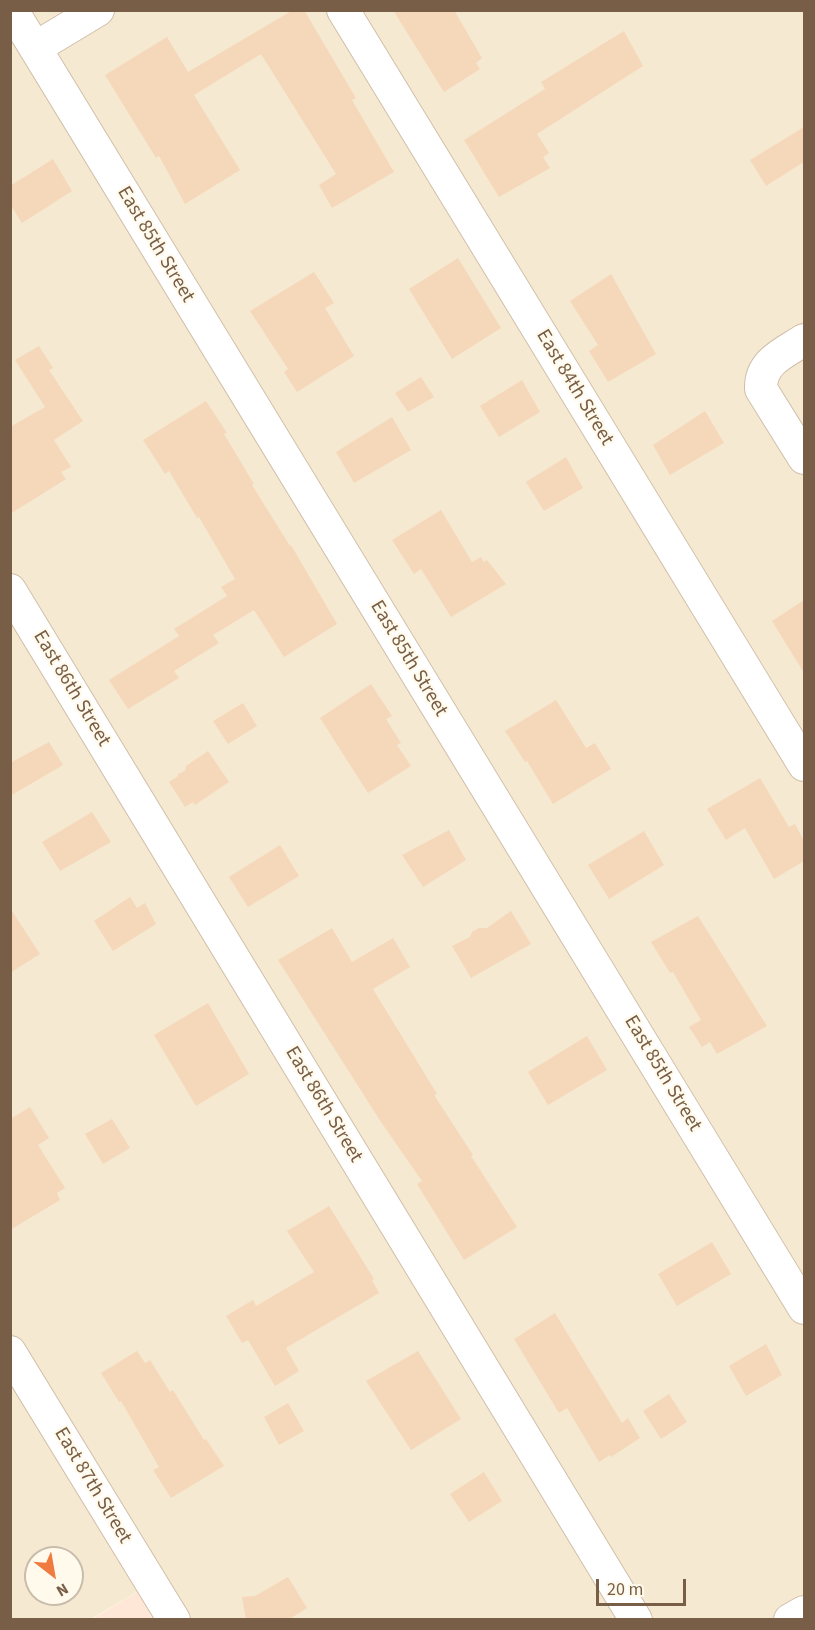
<!DOCTYPE html>
<html>
<head>
<meta charset="utf-8">
<style>
  body { margin:0 }
  #map { position:relative; width:815px; height:1630px; overflow:hidden; background:#fef7e4; font-family:"Source Sans 3",sans-serif }
  canvas { display:block }
  .frame { position:absolute; inset:0; border:12px solid #785e47; pointer-events:none }
  .north { position:absolute; left:24px; top:1546px; width:60px; height:60px; box-sizing:border-box; background:#fffaec; border:2px solid #c9bcaa; border-radius:50%; rotate:149deg; font-size:16px; font-weight:700; line-height:24px; text-align:center; color:#785e47 }
  .north::after { content:''; display:block; margin:auto; width:21px; height:27px; background:#f07b41; clip-path:polygon(50% 0,100% 100%,50% 72%,0 100%) }
  .scale { position:absolute; left:596px; top:1579px; width:90px; height:27px; box-sizing:border-box; border:3px solid #785e47; border-top:0; padding-left:8px; font-size:18px; line-height:21px; white-space:nowrap; color:#785e47; -webkit-text-stroke:4px #fffaec; paint-order:stroke }
</style>
</head>
<body>
<div id="map">
<canvas width="815" height="1630"></canvas>
<div class="frame"></div>
<div class="north">N</div>
<div class="scale">20 m</div>
</div>
<script>
const c = document.querySelector('canvas').getContext('2d');
c.lineJoin = 'round';
function paint(path, color) { c.fillStyle = color; c.fill(path, 'evenodd'); }
function trace(path, color, width, dash) { c.strokeStyle = color; c.lineWidth = width; c.lineCap = dash ? 'butt' : 'round'; c.setLineDash(dash || []); c.stroke(path); }
function label(font, color, halo, rows, align = 'center') {
  c.font = font + ' "Source Sans 3",sans-serif'; c.lineWidth = 4.5; c.setLineDash([]); c.textBaseline = 'middle'; c.strokeStyle = halo; c.fillStyle = color; for (const [text, x, y, turn = 0] of rows) {
    c.save(); c.translate(x, y); c.rotate((+turn || 0) * Math.PI / 180); c.textAlign = isNaN(turn) ? turn : align; if (halo) c.strokeText(text, 0, 0); c.fillText(text, 0, 0); c.restore();
  }
}
const residential = new Path2D(`
  M 11,11 L 804,11 L 804,1612 L 790,1620 L 174,1620 L 152,1583 L 91,1619 L 11,1620 ZM 36,1558 L 72,1558 L 72,1594 L 36,1594 Z`);
const commercial = new Path2D(`
  M 152,1583 L 174,1620 L 91,1620 Z`);
const building = new Path2D(`
  M 293,10 L 304,10 L 356,98 L 352,100 L 394,172 L 332,208 L 319,185 L 336,174 L 261,54 L 194,95 L 240,170 L 185,204 L 159,156 L 156,158 L 105,75 L 167,37 L 188,72 Z
  M 393,10 L 454,10 L 482,58 L 476,63 L 480,69 L 444,92 Z
  M 624,31 L 643,66 L 537,134 L 549,153 L 543,157 L 550,168 L 499,197 L 464,140 L 545,89 L 541,82 Z
  M 804,127 L 804,162 L 766,186 L 750,160 Z
  M 53,159 L 72,191 L 22,223 L 10,204 L 10,186 Z
  M 458,258 L 501,328 L 452,359 L 409,289 Z
  M 314,272 L 334,303 L 325,308 L 354,356 L 297,392 L 284,372 L 288,369 L 250,311 Z
  M 611,274 L 656,354 L 608,382 L 589,351 L 598,345 L 570,301 Z
  M 39,346 L 53,368 L 49,370 L 83,421 L 54,440 L 71,467 L 61,472 L 66,479 L 10,514 L 10,427 L 45,407 L 15,360 Z
  M 421,377 L 434,397 L 408,412 L 395,393 Z
  M 522,380 L 540,412 L 499,437 L 480,406 Z
  M 206,401 L 227,433 L 224,434 L 254,484 L 252,485 L 290,546 L 291,545 L 337,624 L 284,657 L 254,610 L 213,635 L 219,643 L 174,671 L 179,678 L 128,709 L 109,680 L 179,636 L 174,629 L 227,596 L 221,587 L 235,579 L 199,517 L 197,518 L 169,471 L 165,474 L 143,440 Z
  M 705,411 L 724,443 L 670,475 L 653,445 Z
  M 392,417 L 411,450 L 354,483 L 336,452 Z
  M 566,457 L 583,488 L 544,511 L 526,482 Z
  M 441,510 L 472,562 L 481,557 L 484,562 L 487,560 L 506,584 L 451,617 L 421,569 L 414,574 L 392,540 Z
  M 804,600 L 804,673 L 772,621 Z
  M 371,684 L 392,716 L 386,719 L 401,743 L 397,745 L 411,766 L 368,793 L 320,718 Z
  M 556,700 L 586,748 L 595,743 L 611,769 L 553,804 L 527,761 L 525,762 L 505,731 Z
  M 243,703 L 257,726 L 228,744 L 213,721 Z
  M 49,742 L 63,765 L 10,796 L 10,763 Z
  M 208,751 L 229,782 L 195,805 L 193,802 L 185,807 L 169,782 L 178,776 L 178,774 L 185,771 L 186,766 Z
  M 760,778 L 789,827 L 795,824 L 804,841 L 804,861 L 774,879 L 745,828 L 726,840 L 707,809 Z
  M 92,812 L 111,842 L 60,871 L 42,842 Z
  M 449,830 L 466,860 L 423,887 L 402,855 Z
  M 644,831 L 664,865 L 609,899 L 588,865 Z
  M 280,845 L 299,876 L 248,907 L 229,877 Z
  M 130,897 L 137,908 L 145,903 L 156,924 L 113,951 L 94,921 Z
  M 10,908 L 40,954 L 10,973 Z
  M 511,911 L 531,944 L 471,978 L 452,946 L 470,937 L 472,932 L 479,928 L 487,928 Z
  M 698,916 L 767,1026 L 717,1054 L 710,1042 L 702,1047 L 689,1027 L 701,1020 L 673,972 L 670,973 L 651,942 Z
  M 332,928 L 352,962 L 393,938 L 410,967 L 373,989 L 437,1094 L 434,1095 L 473,1155 L 471,1156 L 517,1227 L 464,1260 L 417,1184 L 422,1181 L 381,1122 L 278,960 Z
  M 208,1003 L 249,1074 L 196,1106 L 154,1035 Z
  M 587,1036 L 607,1070 L 548,1105 L 528,1072 Z
  M 30,1107 L 49,1138 L 38,1145 L 65,1188 L 57,1193 L 60,1200 L 10,1230 L 10,1119 Z
  M 112,1119 L 130,1148 L 103,1164 L 85,1134 Z
  M 329,1206 L 374,1279 L 372,1280 L 379,1293 L 286,1348 L 299,1371 L 275,1386 L 248,1340 L 242,1343 L 226,1316 L 253,1300 L 256,1306 L 314,1272 L 287,1231 Z
  M 712,1242 L 731,1274 L 677,1306 L 658,1274 Z
  M 555,1313 L 622,1423 L 628,1418 L 640,1438 L 611,1457 L 610,1455 L 599,1462 L 567,1408 L 559,1413 L 514,1339 Z
  M 766,1344 L 782,1375 L 746,1396 L 729,1366 Z
  M 137,1351 L 145,1363 L 150,1360 L 170,1392 L 173,1390 L 204,1440 L 206,1439 L 224,1466 L 171,1498 L 153,1470 L 159,1467 L 121,1401 L 119,1402 L 101,1373 Z
  M 418,1351 L 461,1419 L 411,1450 L 366,1381 Z
  M 669,1394 L 687,1422 L 661,1439 L 643,1411 Z
  M 288,1403 L 304,1431 L 279,1445 L 264,1417 Z
  M 484,1472 L 502,1501 L 469,1522 L 450,1494 Z
  M 288,1577 L 307,1608 L 288,1620 L 246,1620 L 242,1597 L 255,1596 Z`);
const minor = new Path2D(`
  M 12,10 L 804,1308
  M 343,10 L 804,765
  M 35,48 L 98,10
  M 804,340 C 784,353 760,362 761,389 L 804,458
  M 10,590 L 636,1620
  M 10,1352 L 174,1620
  M 790,1620 L 804,1612`);
const streetNames = [
  ["East 85th Street",155,245,59],
  ["East 84th Street",574,388,59],
  ["East 85th Street",408,659,59],
  ["East 86th Street",71,689,59],
  ["East 85th Street",662,1074,59],
  ["East 86th Street",323,1105,59],
  ["East 87th Street",92,1486,59]
];
paint(residential, '#f6e9d2');
paint(commercial, '#ffe7d7');
paint(building, '#f5d8ba');
trace(minor, '#d0bfa9', 34);
trace(minor, '#fff', 32);
label('20px', '#785e47', '#fffaec', streetNames);
</script>
</body>
</html>
